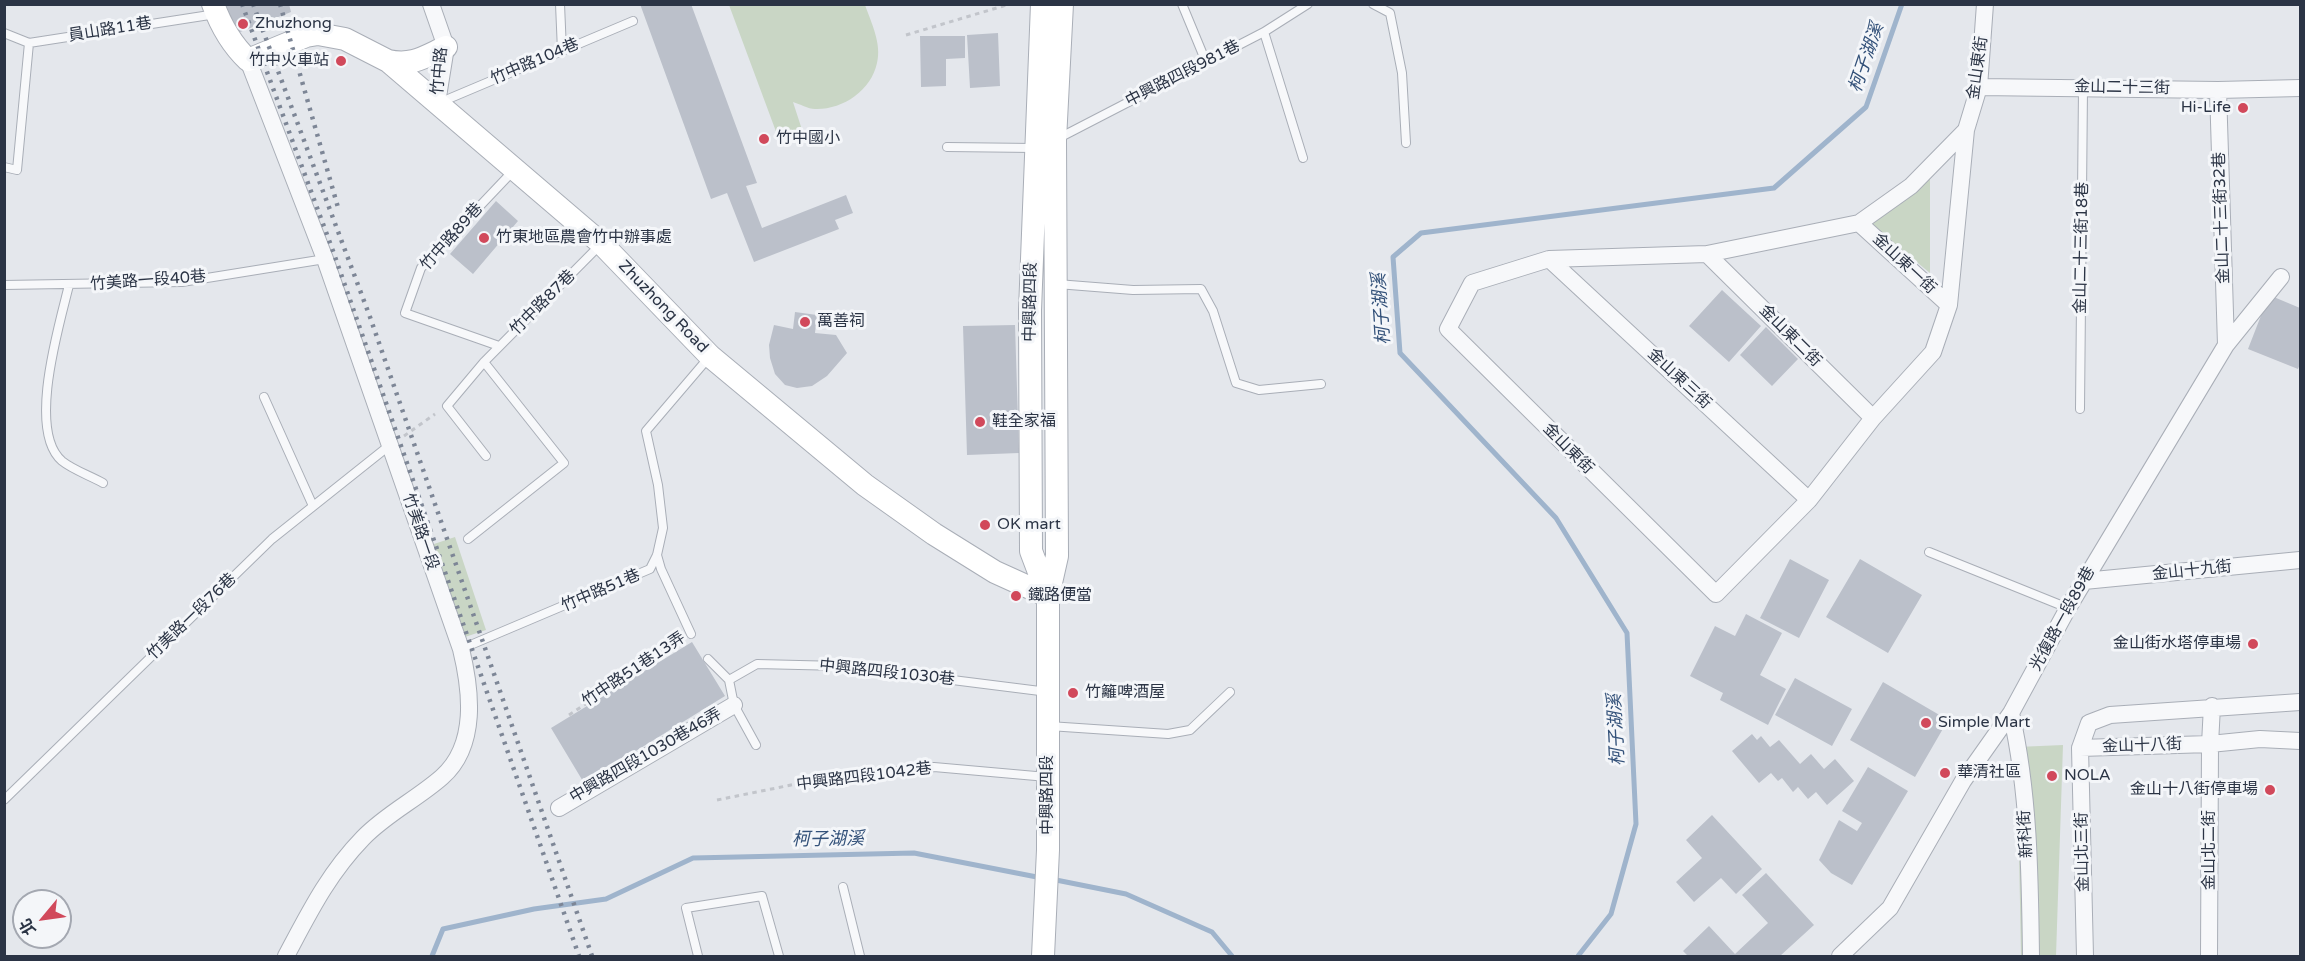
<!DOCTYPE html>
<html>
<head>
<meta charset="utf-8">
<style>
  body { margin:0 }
  #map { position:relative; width:2305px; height:961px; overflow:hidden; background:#e4e7ec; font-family:"Varela Round","Noto Sans TC",sans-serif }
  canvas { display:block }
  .frame { position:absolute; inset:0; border:6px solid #2b3445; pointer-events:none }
  .north { position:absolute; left:12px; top:889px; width:60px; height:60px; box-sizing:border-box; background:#f4f6f9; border:2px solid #a4a8b1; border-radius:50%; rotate:241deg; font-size:16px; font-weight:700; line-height:24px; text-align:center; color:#2b3445 }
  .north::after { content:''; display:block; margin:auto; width:21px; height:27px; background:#d1495b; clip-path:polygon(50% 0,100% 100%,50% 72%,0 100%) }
</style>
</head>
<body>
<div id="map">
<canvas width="2305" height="961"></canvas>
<div class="frame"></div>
<div class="north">北</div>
</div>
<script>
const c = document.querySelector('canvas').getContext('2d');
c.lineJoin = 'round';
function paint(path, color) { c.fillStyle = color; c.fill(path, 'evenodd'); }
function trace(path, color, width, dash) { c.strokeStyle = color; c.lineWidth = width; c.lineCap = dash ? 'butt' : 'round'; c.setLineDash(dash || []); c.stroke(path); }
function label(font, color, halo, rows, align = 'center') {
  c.font = font + ' "Varela Round","Noto Sans TC",sans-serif'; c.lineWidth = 6; c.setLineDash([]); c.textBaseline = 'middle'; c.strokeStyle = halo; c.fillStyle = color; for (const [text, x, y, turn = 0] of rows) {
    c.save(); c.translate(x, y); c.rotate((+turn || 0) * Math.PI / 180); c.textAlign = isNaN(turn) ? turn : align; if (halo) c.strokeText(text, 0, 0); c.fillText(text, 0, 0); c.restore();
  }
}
const green = new Path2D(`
  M 729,5 L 865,5 C 871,22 882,44 877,63 C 871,91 842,110 815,109 C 808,109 800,104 793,102 L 805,139 L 781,145 Z
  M 1930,176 L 1930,273 L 1869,223 Z
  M 455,537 L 486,630 L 450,642 L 419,549 Z
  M 2063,745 L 2056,956 L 2021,956 L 2017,747 Z`);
const stream = new Path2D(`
  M 1051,879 L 1126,894 L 1212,932 L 1232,956
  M 432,956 L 443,929 L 534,909 L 606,899 L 693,858 L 914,853 L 1042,878
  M 1578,956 L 1611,914 L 1636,824 L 1627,633 L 1556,518 L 1400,353 L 1393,257 L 1421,233 L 1774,188 L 1866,107 L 1902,4`);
const building = new Path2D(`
  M 218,4 L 289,4 L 291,12 L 230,36 Z
  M 640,4 L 691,4 L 757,183 L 746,186 L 762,228 L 846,195 L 853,213 L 835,220 L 839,229 L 754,262 L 727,193 L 711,199 Z
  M 998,33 L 1000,86 L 970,88 L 967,35 Z
  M 920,36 L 965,36 L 965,58 L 946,59 L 946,86 L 921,87 Z
  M 496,201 L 518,221 L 473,274 L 450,254 Z
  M 1722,290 L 1761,326 L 1729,362 L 1689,326 Z
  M 2269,295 L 2300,308 L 2300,364 L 2298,369 L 2248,349 Z
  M 795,312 L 817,315 L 815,333 L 836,335 L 847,353 L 827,376 L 812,386 L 797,388 L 785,385 L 775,374 L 770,358 L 769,345 L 774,325 L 793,329 Z
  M 1015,325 L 1019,453 L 967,455 L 963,326 Z
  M 1766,327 L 1798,359 L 1772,386 L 1740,355 Z
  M 1790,559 L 1829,580 L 1799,638 L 1760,618 Z
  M 1860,559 L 1922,595 L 1888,653 L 1826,617 Z
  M 1746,614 L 1782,633 L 1760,675 L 1786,689 L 1768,725 L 1720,700 L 1723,693 L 1690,676 L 1715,626 L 1735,636 Z
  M 692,642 L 725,696 L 584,783 L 551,728 Z
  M 1795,678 L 1852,709 L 1832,746 L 1775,715 Z
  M 1883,682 L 1948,720 L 1915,777 L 1850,740 Z
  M 1752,734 L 1757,740 L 1761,736 L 1770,747 L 1779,740 L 1800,764 L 1811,754 L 1824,769 L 1835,759 L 1854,781 L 1827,805 L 1816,792 L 1808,799 L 1798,787 L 1793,792 L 1782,778 L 1778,781 L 1771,773 L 1759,783 L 1732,751 Z
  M 1868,767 L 1908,791 L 1852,885 L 1831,873 L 1819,860 L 1839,820 L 1857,831 L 1862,823 L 1842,811 Z
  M 1712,815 L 1762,869 L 1736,894 L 1721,878 L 1694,902 L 1676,882 L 1702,858 L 1686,840 Z
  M 1766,873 L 1814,925 L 1780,956 L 1688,956 L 1683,951 L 1709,926 L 1735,954 L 1768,923 L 1742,895 Z`);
const path = new Path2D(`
  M 906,35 L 1010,4
  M 404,436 L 435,414
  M 569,715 L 680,641
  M 717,800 L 811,781`);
const lane = new Path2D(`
  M 560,4 L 562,51
  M 1182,4 L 1206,62
  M 1373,4 L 1390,13 L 1402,73 L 1406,143
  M 1264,32 L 1303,158
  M 4,33 L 29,43 L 216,14
  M 441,102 L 633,21
  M 1057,139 L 1264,32 L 1308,4
  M 947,147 L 1034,148
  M 4,167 L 17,170 L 29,43
  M 1057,284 L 1133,290 L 1201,289 L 1213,311 L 1236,383 L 1259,390 L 1321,384
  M 4,285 L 182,282 L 325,259
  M 69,285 C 59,326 27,431 62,461 C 73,470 91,476 103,483
  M 499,346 L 405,313 L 421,268 L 514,170
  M 264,397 L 313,506
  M 2080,409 L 2083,88
  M 486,456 L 447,406 L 484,362 L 601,244
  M 468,539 L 564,463 L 484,362
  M 1929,552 L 2068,608
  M 657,555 L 661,569 L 691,634
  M 461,649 L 650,569 L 657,555 L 663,528 L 658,485 L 646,431 L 710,356
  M 708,659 L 729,680
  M 1049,726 L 1168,734 L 1190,730 L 1230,692
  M 756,745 L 734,705 L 729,680 L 757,664 L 841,666 L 1048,692
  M 822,779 L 934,767 L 1047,777
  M 4,800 L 272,539 L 390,445
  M 843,887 L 860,956
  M 698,956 L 686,908 L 762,896 L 779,956`);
const street = new Path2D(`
  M 431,4 L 446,47 L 437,103
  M 248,60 L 325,259 L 461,649 C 471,690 478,745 442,777 C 417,799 386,814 363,838 C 328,874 309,913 286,956
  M 1979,87 L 2218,90 L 2300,88
  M 2218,90 L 2226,345
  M 1966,130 L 1949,305 L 1933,352 L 1873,418 L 1809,500 L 1716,594 L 1448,329 L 1472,283 L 1549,259 L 1707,254 L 1859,223 L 1911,186 L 1966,130 L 1979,87 L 1985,4
  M 1859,223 L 1949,305
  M 1707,254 L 1873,418
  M 1549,259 L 1809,500
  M 2084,581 L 2300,560
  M 2011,713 C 2029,792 2030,875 2031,956
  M 2080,748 L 2210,744 L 2260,739 L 2300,741
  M 559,808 L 734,705
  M 1840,956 L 1890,908 L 1963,781 L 2011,713 L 2068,608 L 2226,345 L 2281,277
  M 2085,956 L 2080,748 L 2089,723 L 2110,715 L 2300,702
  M 2209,956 L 2210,744 L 2212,706`);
const secondary = new Path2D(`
  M 213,4 C 221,26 231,44 248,60 L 306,36 L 318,34 L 345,39 L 388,61 L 602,244 L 710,356 L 865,485 L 934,534 L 995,572 L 1048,596
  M 1042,4 L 1030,310 L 1031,551 L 1048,596
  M 388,61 C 413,66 424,57 446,47
  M 1043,956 L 1048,850 L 1048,596 L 1057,556 L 1055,140 L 1062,4`);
const rail = new Path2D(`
  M 242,4 L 333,251 L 579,956
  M 253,4 L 370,317 L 592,956
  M 280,4 L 339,211`);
const markers = [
  [243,24,6,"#d1495b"],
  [341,61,6,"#d1495b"],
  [2243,108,6,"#d1495b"],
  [764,139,6,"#d1495b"],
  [484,238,6,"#d1495b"],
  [805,322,6,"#d1495b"],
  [980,422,6,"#d1495b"],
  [985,525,6,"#d1495b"],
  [1016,596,6,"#d1495b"],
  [2253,644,6,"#d1495b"],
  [1073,693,6,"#d1495b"],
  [1926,723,6,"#d1495b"],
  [1945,773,6,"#d1495b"],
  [2052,776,6,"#d1495b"],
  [2270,790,6,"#d1495b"]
];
const poiNames = [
  ["Zhuzhong",255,24],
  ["竹中火車站",329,61,"right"],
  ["Hi-Life",2231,108,"right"],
  ["竹中國小",776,139],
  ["竹東地區農會竹中辦事處",496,238],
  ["萬善祠",817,322],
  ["鞋全家福",992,422],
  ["OK mart",997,525],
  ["鐵路便當",1028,596],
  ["金山街水塔停車場",2241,644,"right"],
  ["竹籬啤酒屋",1085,693],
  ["Simple Mart",1938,723],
  ["華清社區",1957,773],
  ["NOLA",2064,776],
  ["金山十八街停車場",2258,790,"right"]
];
const streetNames = [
  ["員山路11巷",110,30,-9],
  ["竹中路104巷",535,62,-23],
  ["金山東街",1978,68,-82],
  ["竹中路",440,71,-85],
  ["中興路四段981巷",1183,74,-27],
  ["金山二十三街",2122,88,1],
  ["金山二十三街32巷",2222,218,-92],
  ["竹中路89巷",452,237,-48],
  ["金山二十三街18巷",2082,248,-89],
  ["金山東一街",1904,264,43],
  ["竹美路一段40巷",148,281,-4],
  ["中興路四段",1031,302,-89],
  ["竹中路87巷",543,303,-45],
  ["Zhuzhong Road",663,307,46],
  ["金山東二街",1790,336,45],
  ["金山東三街",1679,379,43],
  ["金山東街",1568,449,45],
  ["竹美路一段",420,532,71],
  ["金山十九街",2192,571,-6],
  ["竹中路51巷",601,591,-23],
  ["竹美路一段76巷",192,617,-44],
  ["光復路一段89巷",2063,619,-61],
  ["竹中路51巷13弄",634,670,-34],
  ["中興路四段1030巷",887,673,6],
  ["金山十八街",2142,746,-2],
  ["中興路四段1030巷46弄",646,756,-30],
  ["中興路四段1042巷",864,777,-7],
  ["中興路四段",1048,795,-90],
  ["新科街",2026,834,-93],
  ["金山北二街",2210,850,-90],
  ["金山北三街",2083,852,-91]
];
const waterNames = [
  ["柯子湖溪",1867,58,-71],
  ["柯子湖溪",1382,309,-94],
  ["柯子湖溪",1617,730,-93],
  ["柯子湖溪",828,840,-1]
];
paint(green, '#c9d6c5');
trace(stream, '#9fb4cc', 5);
paint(building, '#bbc0ca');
trace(lane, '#a9aeb7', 10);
trace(street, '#a9aeb7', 18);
trace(secondary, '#a9aeb7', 24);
trace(path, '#c2c5cb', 3, [4.5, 4.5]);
trace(lane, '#f7f8fa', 8);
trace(street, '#f7f8fa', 16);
trace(secondary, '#fff', 22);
trace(rail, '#7d8696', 4.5, [3, 6]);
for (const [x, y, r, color] of markers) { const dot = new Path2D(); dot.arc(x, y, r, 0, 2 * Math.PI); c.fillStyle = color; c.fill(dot); trace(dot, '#f4f6f9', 2); }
label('16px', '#2b3445', '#f4f6f9', poiNames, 'left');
label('16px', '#2b3445', '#f4f6f9', streetNames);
label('italic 18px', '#34527a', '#f4f6f9', waterNames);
</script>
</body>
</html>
